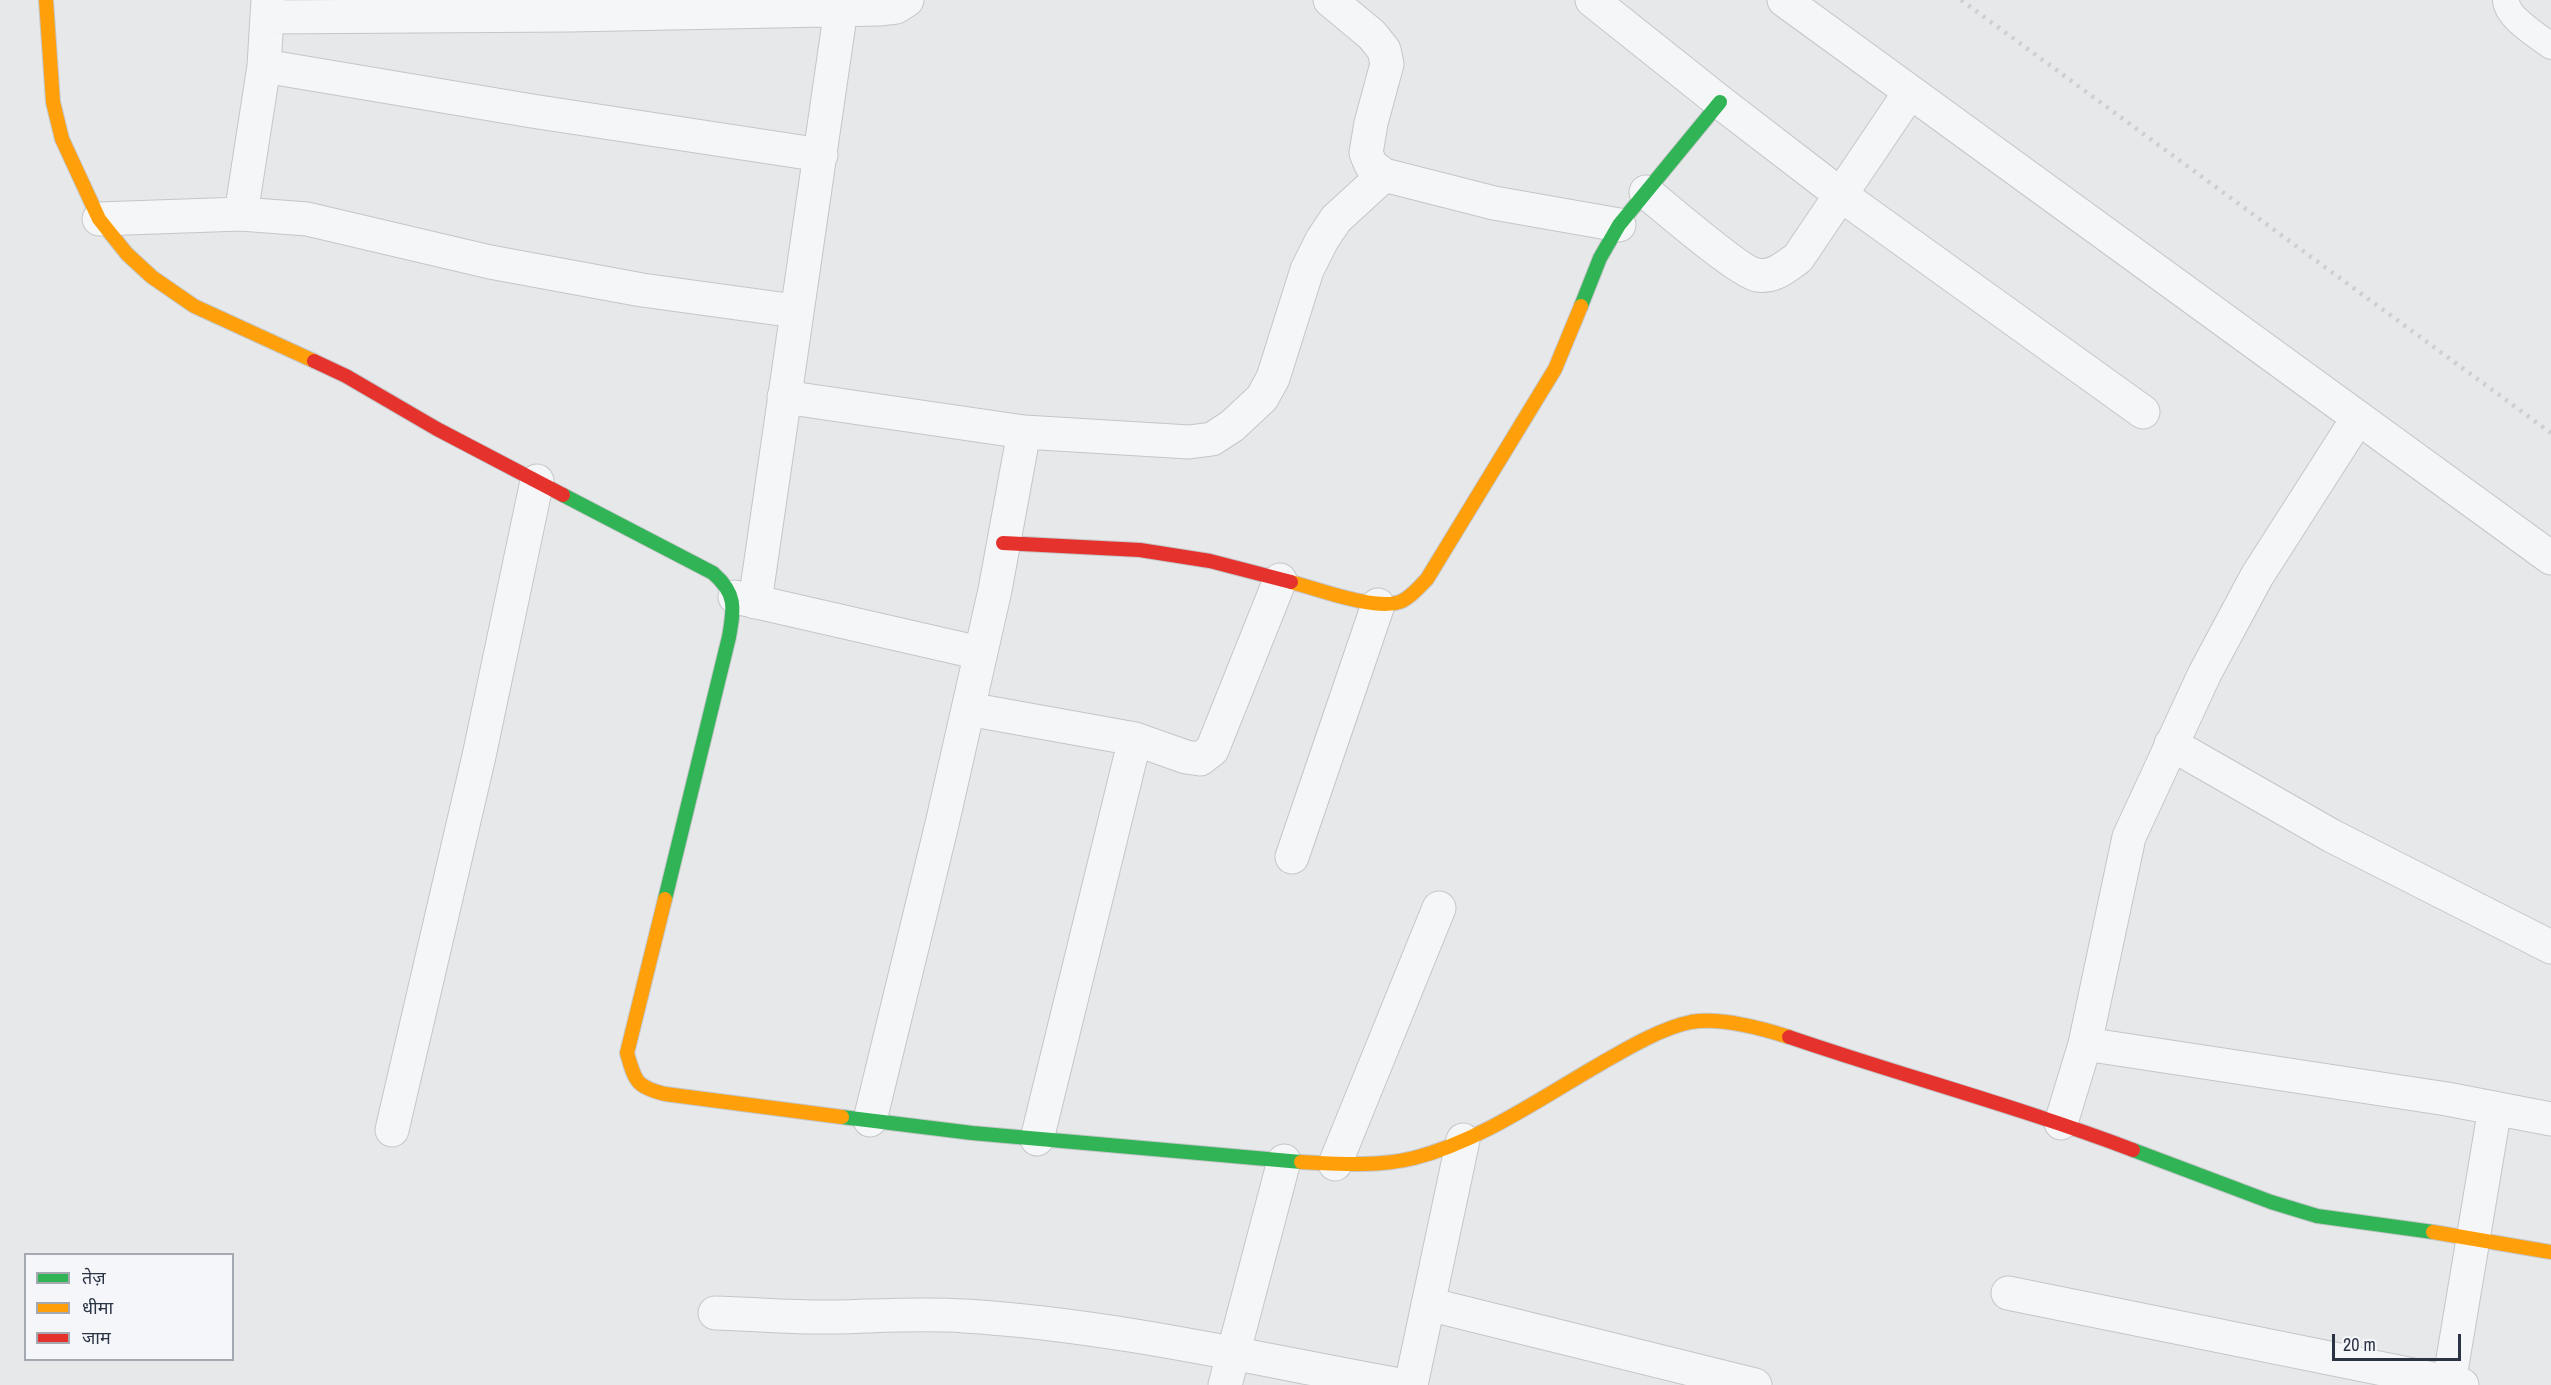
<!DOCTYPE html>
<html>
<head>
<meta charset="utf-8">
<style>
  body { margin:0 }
  #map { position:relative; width:2551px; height:1385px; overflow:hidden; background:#e6e8ea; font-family:"Archivo Narrow","Noto Sans Devanagari",sans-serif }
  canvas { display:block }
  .legend { position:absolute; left:24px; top:1253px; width:210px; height:108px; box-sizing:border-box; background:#f4f6f9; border:2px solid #a4a8b1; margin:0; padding:8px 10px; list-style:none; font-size:18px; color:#2b3445 }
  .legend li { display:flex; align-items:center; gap:12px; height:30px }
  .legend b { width:30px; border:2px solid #a4a8b1 }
  .scale { position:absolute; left:2332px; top:1334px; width:129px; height:27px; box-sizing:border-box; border:3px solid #2b3445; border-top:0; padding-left:8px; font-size:18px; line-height:21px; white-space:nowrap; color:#2b3445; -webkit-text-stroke:4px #f4f6f9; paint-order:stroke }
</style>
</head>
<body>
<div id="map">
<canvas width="2551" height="1385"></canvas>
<ul class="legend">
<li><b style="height:8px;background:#30b455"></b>तेज़</li>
<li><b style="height:8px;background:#ff9f0a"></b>धीमा</li>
<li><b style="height:8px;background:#e5322d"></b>जाम</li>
</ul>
<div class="scale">20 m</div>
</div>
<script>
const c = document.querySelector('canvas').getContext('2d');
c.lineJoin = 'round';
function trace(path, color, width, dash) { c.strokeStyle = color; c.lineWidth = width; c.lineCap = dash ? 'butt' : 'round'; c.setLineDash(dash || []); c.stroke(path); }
const lane = new Path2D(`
  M 2506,0 C 2506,17 2538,36 2551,46`);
const street = new Path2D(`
  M 1330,0 L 1372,35 L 1384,50 L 1387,64 L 1371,123 L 1366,153 L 1371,165 L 1384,175 L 1494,203 L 1619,225
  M 1592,0 L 1720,102 L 1841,195 L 2143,412
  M 1784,0 L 2551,558
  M 267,17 L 569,15 L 879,9 L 896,7 L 907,0
  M 264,66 L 532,111 L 821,155
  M 1646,192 C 1663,206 1741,273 1757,275 C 1774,278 1785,267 1798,258 L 1910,92
  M 241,214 L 264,66 L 268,0
  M 99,219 L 241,214 L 307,219 L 490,262 L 642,290 L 795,311
  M 784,397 L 1024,432 L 1189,442 L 1212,439 L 1232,426 L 1262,398 L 1273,378 L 1307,270 L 1322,240 L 1336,219 L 1384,175
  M 735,597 L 980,653
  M 755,602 C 783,404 813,207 841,9
  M 968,709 L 1135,739 L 1186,757 L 1200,759 L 1212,750 L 1280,580
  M 2171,744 L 2332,836 L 2551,947
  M 1292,857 L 1378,605
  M 2085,1044 L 2447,1099 L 2551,1119
  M 870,1120 L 942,824 L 995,590 L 1024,432
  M 2061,1123 L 2085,1044 L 2129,837 L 2205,673 L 2257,576 L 2358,418
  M 392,1130 L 479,756 L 537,481
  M 1037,1139 L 1135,739
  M 1335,1164 L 1439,908
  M 2008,1293 L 2462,1385
  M 1428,1304 L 1755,1385
  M 715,1313 C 755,1314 797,1318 837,1317 C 880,1316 922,1313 965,1316 C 1111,1325 1256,1359 1399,1385
  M 2449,1383 L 2495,1108
  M 1225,1385 L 1284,1161
  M 1411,1385 L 1463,1140`);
const fast = new Path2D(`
  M 1581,306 L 1600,258 L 1619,225 L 1720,102
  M 563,495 L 713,573 C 737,594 734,608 729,637 L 665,899
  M 842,1117 L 972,1133 L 1301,1162
  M 2133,1150 L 2271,1202 L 2317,1216 L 2433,1232`);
const slow = new Path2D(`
  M 46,0 L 53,102 L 62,139 L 99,219 L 127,254 L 152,277 L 194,306 L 314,361
  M 1291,582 C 1318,589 1378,612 1402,601 C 1412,596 1419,587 1427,579 L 1555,369 L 1581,306
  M 665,899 L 627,1053 C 635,1081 636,1087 665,1094 L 842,1117
  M 1301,1162 C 1339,1164 1377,1167 1414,1158 C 1480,1141 1541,1098 1600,1064 C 1626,1049 1661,1028 1691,1022 C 1720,1017 1761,1028 1789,1037
  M 2433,1232 L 2551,1252`);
const jam = new Path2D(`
  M 314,361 L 346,376 L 437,429 L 563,495
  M 1003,543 L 1140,550 L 1210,561 L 1291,582
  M 1789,1037 C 1903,1076 2020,1107 2133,1150`);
const rail = new Path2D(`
  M 1961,0 L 2551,433`);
trace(lane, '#c4c6c8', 28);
trace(street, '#c4c6c8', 35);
trace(fast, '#c4c6c8', 16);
trace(slow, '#c4c6c8', 16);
trace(jam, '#c4c6c8', 16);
trace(lane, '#f5f6f7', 26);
trace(street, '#f5f6f7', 33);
trace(fast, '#30b455', 14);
trace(slow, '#ff9f0a', 14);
trace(jam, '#e5322d', 14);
trace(rail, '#cecfd2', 4.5, [3, 6]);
</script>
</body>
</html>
